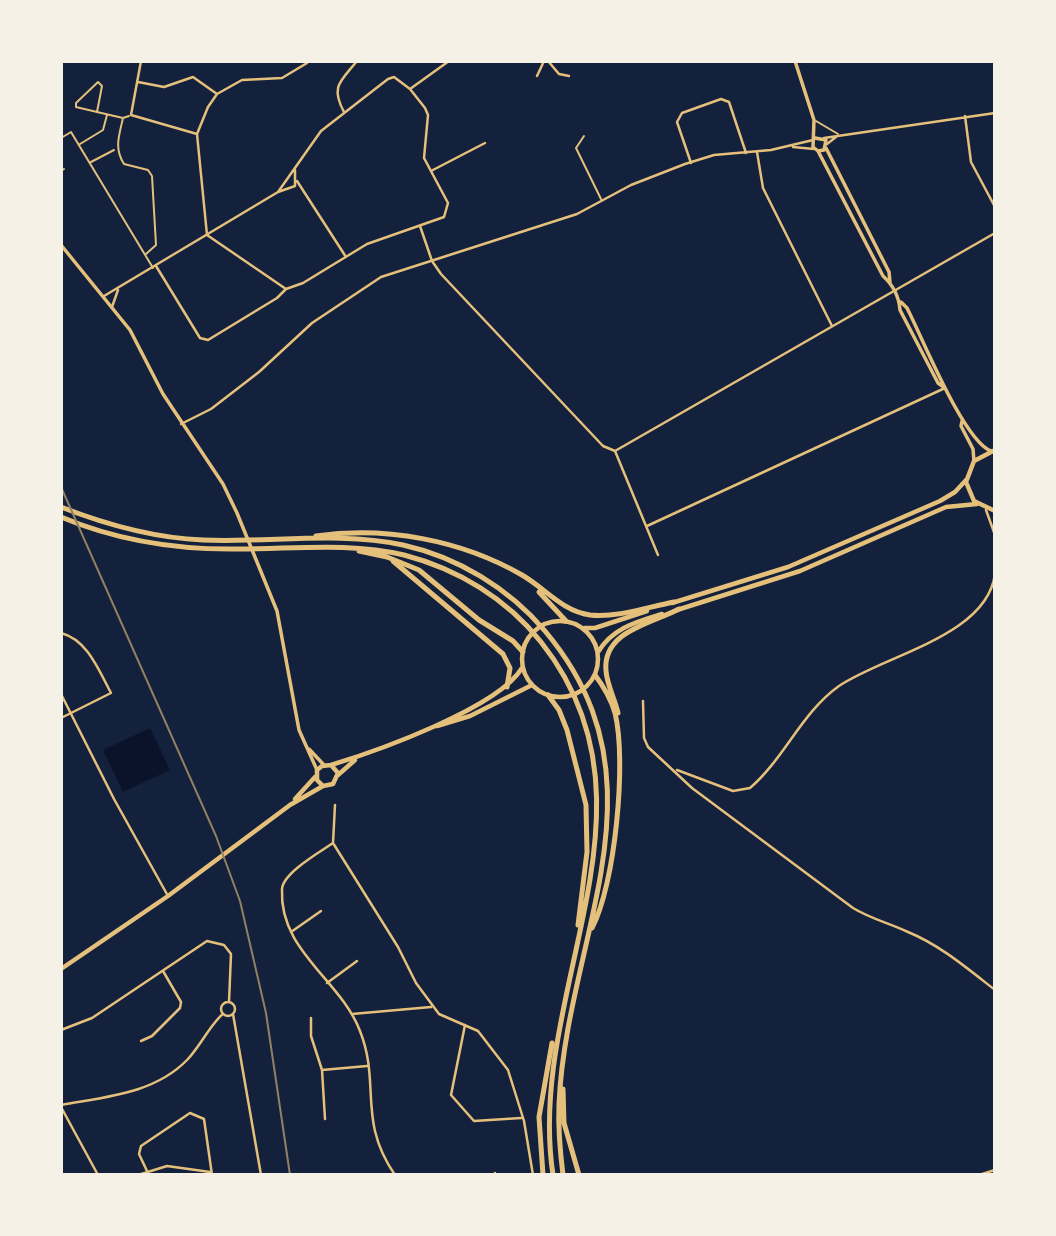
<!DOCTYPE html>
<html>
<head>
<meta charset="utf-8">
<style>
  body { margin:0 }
  #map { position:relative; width:1056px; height:1236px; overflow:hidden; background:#14213d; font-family:"DM Sans",sans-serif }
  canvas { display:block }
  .frame { position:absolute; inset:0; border:63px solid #f6f1e7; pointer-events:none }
</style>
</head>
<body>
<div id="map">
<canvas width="1056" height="1236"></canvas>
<div class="frame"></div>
</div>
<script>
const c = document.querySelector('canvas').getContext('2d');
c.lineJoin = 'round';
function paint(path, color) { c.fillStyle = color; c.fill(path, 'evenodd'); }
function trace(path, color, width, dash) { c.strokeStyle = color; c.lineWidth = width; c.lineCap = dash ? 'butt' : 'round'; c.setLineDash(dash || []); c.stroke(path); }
const water = new Path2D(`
  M 150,728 L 170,770 L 123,792 L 103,750 Z`);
const service = new Path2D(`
  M 97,112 L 76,107 L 76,103 L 98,82 L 102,86 L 97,112 L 123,118 L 129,116
  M 123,118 C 119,136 114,148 124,164 L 148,170 L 152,176 L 156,245 L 146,254
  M 816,121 L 838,134
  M 584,136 L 576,148 L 601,199
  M 61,138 L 71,132 L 153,268
  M 80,144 L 103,130 L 107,115
  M 91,162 L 114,150
  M 61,171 L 64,169`);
const minor = new Path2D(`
  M 141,61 L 131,115 L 197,134 L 207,235 L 286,289 L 303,283 L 367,244 L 444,217 L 448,203 L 424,158 L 428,115 L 425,108 L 410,89 L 394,77 L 388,79 L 321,131 L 278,192
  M 548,61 L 559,74 L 569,76
  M 537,76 L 544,61
  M 138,82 L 164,87 L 193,77 L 217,94
  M 410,89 L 449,61
  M 344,112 C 330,86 341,81 357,61
  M 965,116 L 971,162 L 995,207
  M 197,134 L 208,107 L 217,94 L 242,80 L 282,78 L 307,63
  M 824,138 L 995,113
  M 827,144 L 836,137
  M 793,147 L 814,149
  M 757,152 L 763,188 L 832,326
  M 691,163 L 677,122 L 682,113 L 721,99 L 729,102 L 746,153
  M 431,171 L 485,143
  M 297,181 L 346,257
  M 420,226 L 432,261 L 441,274 L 603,446 L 615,451 L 995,233
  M 156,266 L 200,338 L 208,340 L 277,298 L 286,289
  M 104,296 L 278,192 L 295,186 L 295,170
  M 112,307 L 118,290
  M 181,424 L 211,409 L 259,372 L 312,323 L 381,277 L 577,214 L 631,185 L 685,164 L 714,155 L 771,150 L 813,140
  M 615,451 L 658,555
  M 986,510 L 995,535
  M 647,526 L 945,388
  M 61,633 C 88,640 99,671 111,693 L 61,718
  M 61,694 L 114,799 L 168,896
  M 643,701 L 644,738 L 648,747 L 692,788 L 853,908 C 871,919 889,923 908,932 C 940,945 968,969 995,990
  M 677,770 L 733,791 L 750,788 C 784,759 802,712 839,686 C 885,655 987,636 995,574
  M 335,805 L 333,843 L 398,947 L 416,983 L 439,1014 L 478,1031 L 508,1070 L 524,1121 L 533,1175
  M 333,843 C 320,852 283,873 282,889 C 279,951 340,979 360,1031 C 381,1084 357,1120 395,1175
  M 291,932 L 321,911
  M 327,983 L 357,961
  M221 1009a7 7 0 1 1 14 0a7 7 0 1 1-14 0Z
  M 233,1014 L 261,1175
  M 352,1014 L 431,1007
  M 311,1018 L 311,1036 L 322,1070 L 325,1119
  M 465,1025 L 451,1095 L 474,1121 L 521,1118
  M 61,1030 L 92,1018 L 207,941 L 224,945 L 231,954 L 229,1002
  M 141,1041 L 152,1036 L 180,1008 L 181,1002 L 163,971
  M 322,1070 L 367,1066
  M 61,1105 C 104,1097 154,1094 187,1060 C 199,1048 212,1022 223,1014
  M 61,1107 L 98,1175
  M 147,1171 L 139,1154 L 141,1146 L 190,1113 L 204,1119 L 212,1175
  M 495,1173 L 495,1175
  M 138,1175 L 167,1166 L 210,1172
  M 979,1175 L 995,1170`);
const tertiary = new Path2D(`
  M 795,61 L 814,120 L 813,147 L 818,151 L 824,150 L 826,140 L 815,138
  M 826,148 L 889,272 L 890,282
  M 818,151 L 883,276 C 893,285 899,297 900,310 L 938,383 L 945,388
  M 61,245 L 130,330 L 163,394 L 223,484 L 237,513 L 277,611 L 299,730 L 317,770
  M 901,302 L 907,308 C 923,339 963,440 991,451
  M 962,421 L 961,426 L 973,449 L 974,461
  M 309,749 L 324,765`);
const primary = new Path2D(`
  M 995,450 L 974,461 L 966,482 L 974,501 L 995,511
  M 672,603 L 788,567 L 940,501 L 955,492 L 967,479
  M 677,610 L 800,571 L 946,507 L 977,504
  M522 659a38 38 0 1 1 76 0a38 38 0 1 1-76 0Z
  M 584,628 L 595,628 L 647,611
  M 598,652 C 613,628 636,622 662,614
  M 437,726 L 470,716 L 532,685
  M 331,765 C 377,751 498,708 522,668
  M 338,775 L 355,760
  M 295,799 L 315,777
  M 61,969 L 168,896 L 290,805 L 323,786 L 333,784 L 338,773 L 331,765 L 322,766 L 317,770 L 317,780 L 323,786`);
const trunk = new Path2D(`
  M 61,507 C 107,525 154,538 203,540 C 270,543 338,531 403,545 C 457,557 509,588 545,631 C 673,783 566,937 559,1104 C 558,1128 560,1151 563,1175
  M 61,517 C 118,541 178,550 239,549 C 294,549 350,542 404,555 C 458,569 507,599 541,642 C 673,808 525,992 553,1175
  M 316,536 C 386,526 461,540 522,575 C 546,589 562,611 590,615 C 617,618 648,607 674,602
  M 359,551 L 387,557 L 419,570 L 479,620 L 513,641 L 523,652
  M 393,561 L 503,654 L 510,668 L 507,687
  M 539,592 L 566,621
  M 548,695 L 559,710 L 567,730 L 586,805 L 587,852 L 578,925
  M 618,713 C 615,699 607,685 606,671 C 602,631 653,623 679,609
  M 592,928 C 615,885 627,761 615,713 C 611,699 604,687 595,675
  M 563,1089 L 564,1123 L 579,1175
  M 543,1175 L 539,1117 L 552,1043`);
const rail = new Path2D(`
  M 61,487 L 216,836 L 240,901 L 266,1013 L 290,1175`);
paint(water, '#0b132b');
trace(service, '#e5c07b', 2);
trace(minor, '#e5c07b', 2.5);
trace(tertiary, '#e5c07b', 3.5);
trace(primary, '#e5c07b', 4.5);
trace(trunk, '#e5c07b', 5);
trace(rail, '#918062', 2);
</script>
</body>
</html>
